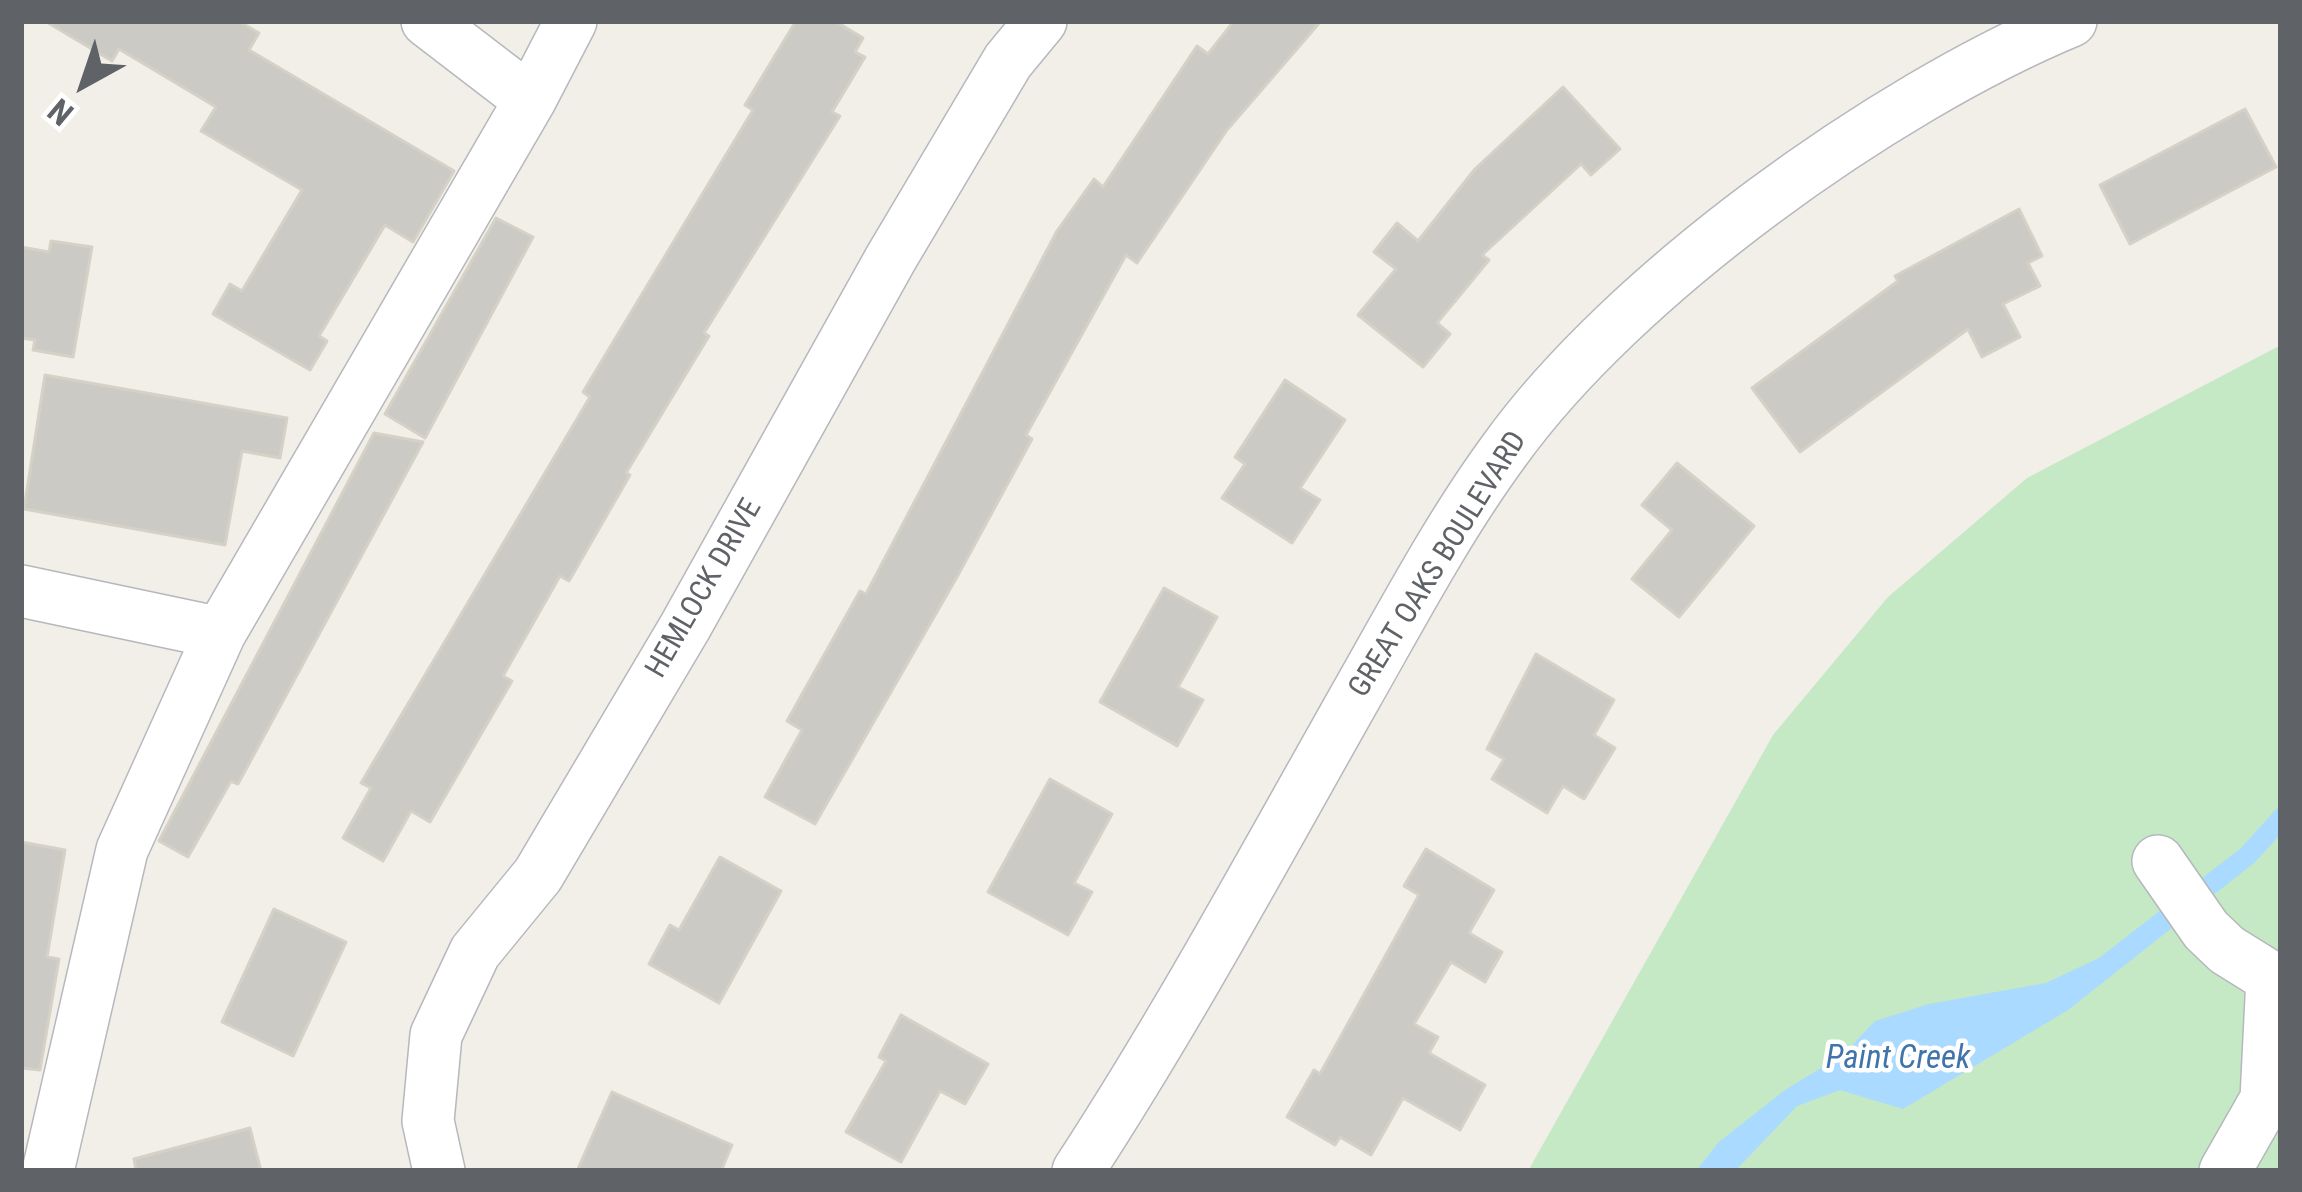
<!DOCTYPE html>
<html>
<head>
<meta charset="utf-8">
<style>
  body { margin:0 }
  #map { position:relative; width:2302px; height:1192px; overflow:hidden; background:#f1efe8; font-family:"Roboto Condensed",sans-serif }
  canvas { display:block }
  .frame { position:absolute; inset:0; border:24px solid #5f6368; pointer-events:none }
  .north { position:absolute; left:24px; top:24px; width:120px; height:120px; -webkit-text-stroke:9px #fff; paint-order:stroke; rotate:220deg; font-size:33px; font-weight:700; line-height:48px; text-align:center; color:#5f6368 }
  .north::after { content:''; display:block; margin:auto; width:42px; height:54px; background:#5f6368; clip-path:polygon(50% 0,100% 100%,50% 72%,0 100%) }
</style>
</head>
<body>
<div id="map">
<canvas width="2302" height="1192"></canvas>
<div class="frame"></div>
<div class="north">N</div>
</div>
<script>
const c = document.querySelector('canvas').getContext('2d');
c.lineJoin = 'round';
function paint(path, color) { c.fillStyle = color; c.fill(path, 'evenodd'); }
function trace(path, color, width, dash) { c.strokeStyle = color; c.lineWidth = width; c.lineCap = dash ? 'butt' : 'round'; c.setLineDash(dash || []); c.stroke(path); }
function label(font, color, halo, rows, align = 'center') {
  c.font = font + ' "Roboto Condensed",sans-serif'; c.lineWidth = 9; c.setLineDash([]); c.textBaseline = 'middle'; c.strokeStyle = halo; c.fillStyle = color; for (const [text, x, y, turn = 0] of rows) {
    c.save(); c.translate(x, y); c.rotate((+turn || 0) * Math.PI / 180); c.textAlign = isNaN(turn) ? turn : align; if (halo) c.strokeText(text, 0, 0); c.fillText(text, 0, 0); c.restore();
  }
}
const green = new Path2D(`
  M 2281,345 L 2281,1171 L 1528,1171 L 1773,735 L 1888,597 L 2027,478 Z`);
const water = new Path2D(`
  M 2281,804 L 2281,834 L 2254,863 L 2068,1010 L 1903,1109 L 1840,1090 L 1797,1106 L 1735,1171 L 1696,1171 L 1719,1142 L 1785,1090 L 1844,1054 L 1875,1021 L 1929,1004 L 2046,983 L 2099,958 L 2241,848 Z`);
const building = new Path2D(`
  M 45,21 L 238,21 L 259,33 L 249,50 L 454,171 L 413,242 L 385,225 L 319,336 L 327,341 L 310,370 L 213,314 L 230,284 L 242,291 L 302,190 L 201,131 L 216,107 L 119,49 L 112,61 Z
  M 796,21 L 835,21 L 863,38 L 855,52 L 865,57 L 832,112 L 840,116 L 704,333 L 709,336 L 626,473 L 630,475 L 569,581 L 560,576 L 503,676 L 512,681 L 430,822 L 411,811 L 383,861 L 343,838 L 371,788 L 361,783 L 590,397 L 583,392 L 753,110 L 745,105 Z
  M 1234,21 L 1321,21 L 1227,130 L 1137,263 L 1126,255 L 1026,435 L 1032,439 L 957,577 L 815,824 L 765,797 L 802,730 L 787,721 L 860,591 L 866,594 L 1057,231 L 1094,179 L 1103,187 L 1197,46 L 1208,54 Z
  M 1563,87 L 1620,149 L 1591,175 L 1581,164 L 1482,255 L 1489,260 L 1437,323 L 1450,334 L 1423,367 L 1358,315 L 1396,269 L 1374,252 L 1397,223 L 1418,241 L 1475,169 Z
  M 2245,109 L 2276,167 L 2130,244 L 2100,185 Z
  M 2019,209 L 2042,256 L 2028,263 L 2040,286 L 2003,304 L 2020,337 L 1982,357 L 1968,329 L 1800,452 L 1752,388 L 1898,281 L 1895,276 Z
  M 496,218 L 533,237 L 425,438 L 385,414 Z
  M 51,241 L 92,247 L 73,357 L 33,350 L 35,340 L 21,338 L 21,247 L 49,252 Z
  M 45,375 L 287,418 L 280,458 L 242,451 L 225,545 L 24,509 Z
  M 1285,380 L 1345,420 L 1300,488 L 1320,500 L 1292,543 L 1222,498 L 1245,464 L 1235,457 Z
  M 374,433 L 423,442 L 238,784 L 231,781 L 188,857 L 159,841 Z
  M 1677,463 L 1754,526 L 1679,617 L 1632,579 L 1672,530 L 1642,505 Z
  M 1164,588 L 1217,617 L 1178,687 L 1203,700 L 1177,746 L 1100,702 Z
  M 1536,654 L 1614,700 L 1594,735 L 1615,748 L 1584,799 L 1563,786 L 1547,813 L 1492,779 L 1504,759 L 1487,749 Z
  M 1050,779 L 1112,814 L 1074,883 L 1092,892 L 1068,935 L 988,892 Z
  M 21,842 L 65,850 L 47,957 L 59,959 L 40,1070 L 21,1068 Z
  M 1426,849 L 1494,890 L 1469,933 L 1502,952 L 1485,982 L 1451,962 L 1414,1024 L 1438,1037 L 1429,1053 L 1485,1085 L 1460,1130 L 1403,1098 L 1371,1155 L 1340,1137 L 1335,1145 L 1287,1117 L 1314,1070 L 1320,1074 L 1419,895 L 1404,886 Z
  M 720,857 L 781,891 L 719,1003 L 649,964 L 670,925 L 679,930 Z
  M 274,909 L 346,942 L 293,1056 L 222,1022 Z
  M 901,1015 L 988,1064 L 965,1104 L 940,1091 L 901,1162 L 846,1132 L 886,1061 L 879,1057 Z
  M 612,1092 L 732,1145 L 721,1171 L 577,1171 Z
  M 250,1128 L 261,1171 L 136,1171 L 134,1159 Z`);
const minor = new Path2D(`
  M 427,21 L 530,100 L 571,21
  M 21,591 L 220,633 L 530,100
  M 2158,861 L 2206,930 L 2227,950 L 2272,978 L 2266,1099 L 2225,1171
  M 48,1171 L 122,850 L 220,633
  M 439,1171 L 428,1121 L 436,1035 L 475,952 L 538,875 L 685,627 L 891,258 L 1008,61 L 1041,21
  M 1078,1171 C 1179,1016 1267,853 1358,692 C 1404,611 1449,526 1504,451 C 1623,285 1883,99 2071,21`);
const streetNames = [
  ["GREAT OAKS BOULEVARD",1439,565,-58],
  ["HEMLOCK DRIVE",705,589,-60]
];
const waterNames = [
  ["Paint Creek",1898,1060]
];
paint(green, '#c5e8c5');
paint(water, '#aadaff');
paint(building, '#cccac5');
trace(building, '#d6d1c6', 3);
trace(minor, '#b5b8bc', 54);
trace(minor, '#fff', 51);
label('30px', '#5f6368', '#fff', streetNames);
label('italic 33px', '#4174aa', '#fff', waterNames);
</script>
</body>
</html>
